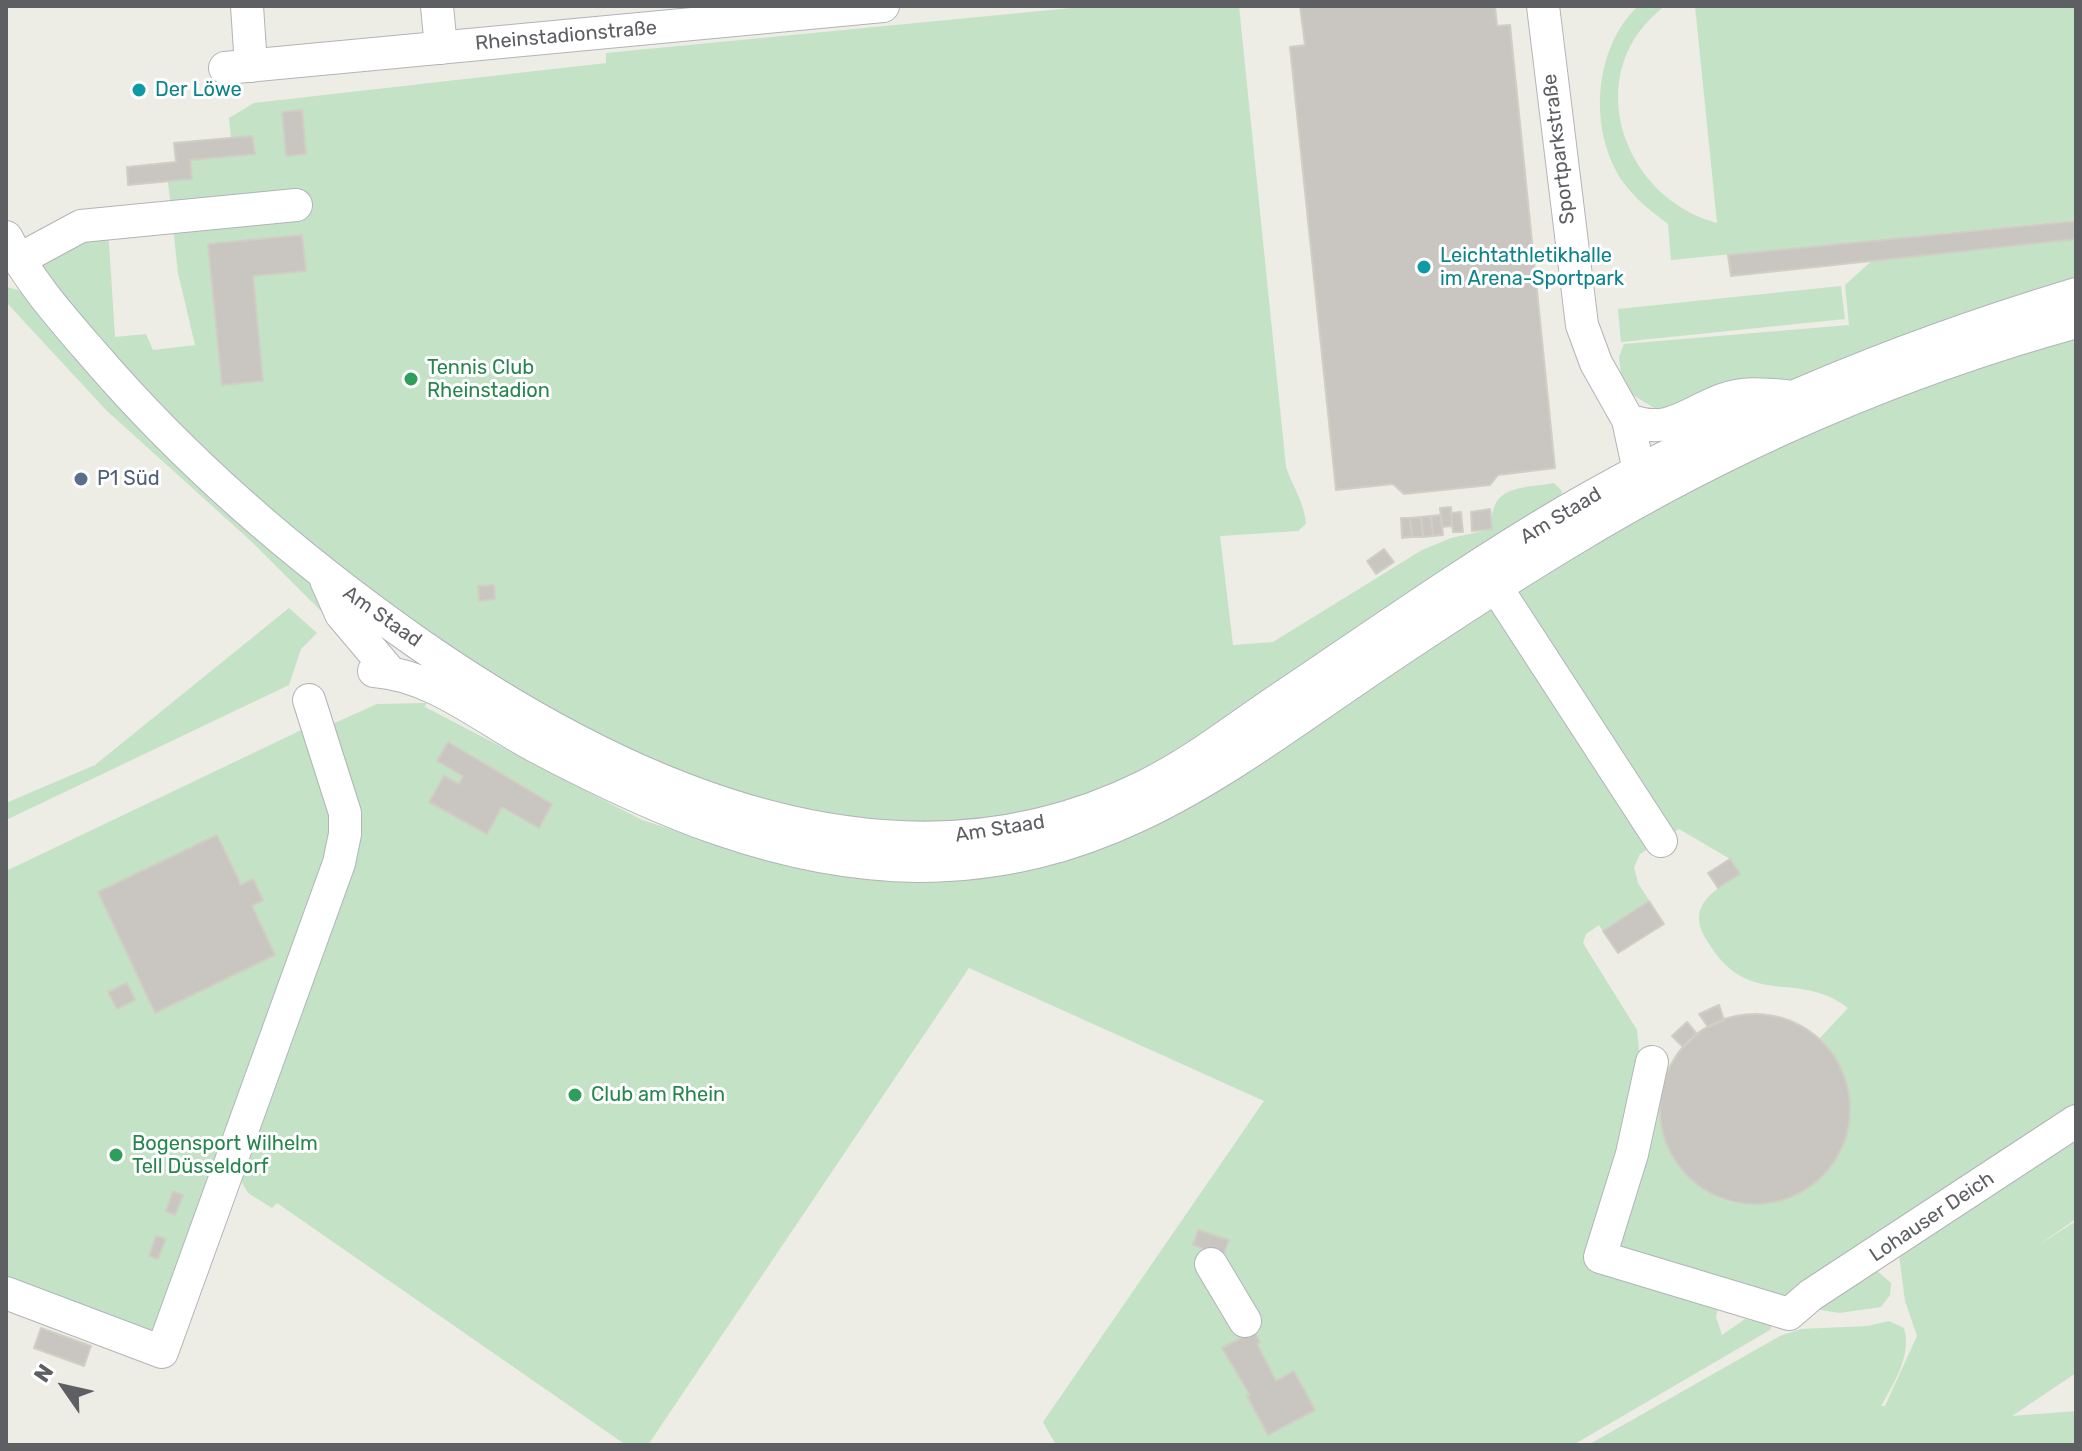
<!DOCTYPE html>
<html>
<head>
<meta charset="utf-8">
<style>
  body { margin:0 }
  #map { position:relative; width:2082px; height:1451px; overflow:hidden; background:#edece5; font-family:Rubik,sans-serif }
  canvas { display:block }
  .frame { position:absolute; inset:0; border:8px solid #5d5f63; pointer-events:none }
  .north { position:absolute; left:24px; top:1347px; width:80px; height:80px; -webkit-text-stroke:6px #fff; paint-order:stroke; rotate:304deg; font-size:22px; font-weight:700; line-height:32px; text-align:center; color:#5d5f63 }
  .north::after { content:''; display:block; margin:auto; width:28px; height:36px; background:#5d5f63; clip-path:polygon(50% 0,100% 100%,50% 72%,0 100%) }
</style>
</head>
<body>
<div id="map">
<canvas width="2082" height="1451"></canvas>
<div class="frame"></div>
<div class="north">N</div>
</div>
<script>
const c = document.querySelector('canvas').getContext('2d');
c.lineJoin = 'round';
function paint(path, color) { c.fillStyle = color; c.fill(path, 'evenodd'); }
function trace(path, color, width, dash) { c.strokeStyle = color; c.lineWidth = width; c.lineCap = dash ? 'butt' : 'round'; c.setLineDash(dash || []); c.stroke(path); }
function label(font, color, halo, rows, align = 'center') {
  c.font = font + ' Rubik,sans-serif'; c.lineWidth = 6; c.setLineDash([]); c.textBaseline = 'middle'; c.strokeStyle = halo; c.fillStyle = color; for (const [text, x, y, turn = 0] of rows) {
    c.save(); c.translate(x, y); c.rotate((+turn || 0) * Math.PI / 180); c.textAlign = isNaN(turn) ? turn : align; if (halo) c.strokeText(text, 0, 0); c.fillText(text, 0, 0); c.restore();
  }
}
const green = new Path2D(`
  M 1092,6 L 1239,6 L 1286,467 C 1293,488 1304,501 1306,524 L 1298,531 L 1220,536 L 1233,645 L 1273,642 L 1422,550 L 1451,538 L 1492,529 C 1489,485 1519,489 1554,483 L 1562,491 L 1558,504 L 1141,776 L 1081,805 L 909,831 L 752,806 L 579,728 L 329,570 L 185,437 L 32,258 L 108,228 L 115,337 L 146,334 L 153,350 L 195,345 L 178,273 L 168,182 L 192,179 L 190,160 L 255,154 L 252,136 L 231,138 L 229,118 L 254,103 L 606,63 L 606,53 Z
  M 1638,6 L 1665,6 C 1579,70 1620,197 1717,223 L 1695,6 L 2076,6 L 2076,220 L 1671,260 L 1668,224 C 1651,211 1636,200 1623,182 C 1588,131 1593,49 1638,6 Z
  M 2076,235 L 2076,286 L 1816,380 L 1661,412 L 1623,389 L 1619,357 L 1624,344 L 1849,325 L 1845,285 L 1875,258 Z
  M 1841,286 L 1845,319 L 1621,342 L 1618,309 Z
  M 6,287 L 18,290 L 35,304 L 309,583 L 338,618 L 332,622 L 251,541 L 107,411 L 6,302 Z
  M 2076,336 L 2076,1108 L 1787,1301 L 1722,1291 L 1716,1317 L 1722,1335 L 1745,1319 L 1772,1325 L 1770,1330 L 1573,1445 L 1056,1445 L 1043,1422 L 1264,1101 L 969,968 L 648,1445 L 626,1445 L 277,1203 L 272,1208 L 248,1193 L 236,1172 L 167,1323 L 148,1336 L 6,1289 L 6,871 L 312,725 L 328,726 L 377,704 L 426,703 L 425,707 L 642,820 L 789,867 L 856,876 L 939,878 L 1499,600 L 1654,508 L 1802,436 L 1933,383 ZM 1679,829 L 1730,859 L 1740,874 C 1714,891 1686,905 1706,939 C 1748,1012 1797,968 1848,1008 L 1819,1039 C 1919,1145 1752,1274 1675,1160 C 1656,1132 1657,1098 1670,1067 L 1640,1059 L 1637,1030 L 1583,943 L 1586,934 L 1599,925 L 1618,953 L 1664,924 L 1638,883 L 1634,867 L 1640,854 Z
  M 289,608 L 317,633 L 301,649 L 289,685 L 6,820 L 6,803 L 95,765 Z
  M 2076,1129 L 2076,1219 L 2037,1246 L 2076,1221 L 2076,1373 L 2012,1416 L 2076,1411 L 2076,1445 L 1588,1445 L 1780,1336 L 1801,1329 L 1868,1326 L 1889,1321 L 1904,1328 C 1912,1355 1894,1383 1881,1406 L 1885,1406 L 1917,1336 L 1905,1301 L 1899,1255 Z
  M 1875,1269 L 1891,1283 L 1890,1295 L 1881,1307 L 1839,1313 L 1815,1309 Z`);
const building = new Path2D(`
  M 1300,6 L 1495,6 L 1497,26 L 1510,25 L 1555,468 L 1498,475 L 1490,485 L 1404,494 L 1393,484 L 1336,490 L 1290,47 L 1305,45 Z
  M 302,110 L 306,154 L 286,156 L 282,112 Z
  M 252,136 L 255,154 L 190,160 L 192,179 L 128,185 L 127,167 L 176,162 L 174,143 Z
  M 2076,221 L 2076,239 L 1731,276 L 1728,255 Z
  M 302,235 L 306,271 L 253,276 L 263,381 L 222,385 L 208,244 Z
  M 1451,507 L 1452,526 L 1442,527 L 1440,508 Z
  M 1490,509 L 1492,529 L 1472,531 L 1471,512 Z
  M 1461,512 L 1463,532 L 1453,532 L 1451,513 Z
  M 1441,515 L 1443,535 L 1433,536 L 1431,516 Z
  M 1431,516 L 1433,536 L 1423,537 L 1421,517 Z
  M 1421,517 L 1423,537 L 1412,537 L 1410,518 Z
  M 1401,518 L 1410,518 L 1412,537 L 1402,538 Z
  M 1384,549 L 1394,562 L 1376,574 L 1367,561 Z
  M 494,585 L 495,599 L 479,601 L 478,586 Z
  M 448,742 L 552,804 L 539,828 L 502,807 L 487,834 L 429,802 L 444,776 L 459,784 L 463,776 L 437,761 Z
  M 217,835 L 241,885 L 253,879 L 263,900 L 252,906 L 275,955 L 155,1013 L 98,892 Z
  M 1730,859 L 1740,874 L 1718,888 L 1708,873 Z
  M 1649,901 L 1664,924 L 1618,953 L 1603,931 Z
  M 127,983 L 135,1000 L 117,1009 L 108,992 Z
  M 1719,1005 L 1724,1020 L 1708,1027 L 1699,1014 Z
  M1660 1109a95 95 0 1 1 190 0a95 95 0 1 1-190 0Z
  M 1687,1022 L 1697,1034 L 1683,1047 L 1672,1036 Z
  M 173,1191 L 183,1195 L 175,1215 L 166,1211 Z
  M 1198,1230 L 1229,1240 L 1223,1256 L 1193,1245 Z
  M 156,1236 L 166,1239 L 158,1259 L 149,1256 Z
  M 41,1328 L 91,1346 L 84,1366 L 34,1348 Z
  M 1254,1331 L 1260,1342 L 1257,1344 L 1276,1381 L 1294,1371 L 1315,1410 L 1268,1435 L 1247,1396 L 1250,1395 L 1222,1348 Z`);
const minor = new Path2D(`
  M 247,6 L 251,66
  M 437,6 L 441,48
  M 1543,6 L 1582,325 L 1596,363 L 1628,420 L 1639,471
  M 225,68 L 883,6
  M 6,237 C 29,281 60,316 93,354 C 189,466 299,560 419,644 C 629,790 896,910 1145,786 C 1192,763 1235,729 1278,700 C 1372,637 1465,571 1563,513 C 1724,419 1897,348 2076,294
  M 18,260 L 81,226 L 296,205
  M 1628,420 C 1669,435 1685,414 1722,400 C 1742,392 1764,394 1785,396
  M 326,580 L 341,614 L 390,672
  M 1496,587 L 1661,841
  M 374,671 C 433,675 484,719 535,746 C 654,809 780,865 918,866 C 1093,866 1208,782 1345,687 C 1418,637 1491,589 1567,543 C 1724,447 1898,371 2076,322
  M 1652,1062 L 1632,1154 L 1600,1257 L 1789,1314 L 1811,1295 L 2076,1121
  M 1211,1264 L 1245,1321
  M 6,1293 L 162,1352 L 339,863 L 345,834 L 345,813 L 309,700`);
const markers = [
  [139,90,8,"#0f9aa8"],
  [1424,267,8,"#0f9aa8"],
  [411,379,8,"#2e9e5b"],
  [81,479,8,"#5c6f8a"],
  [575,1095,8,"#2e9e5b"],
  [116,1155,8,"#2e9e5b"]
];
const streetNames = [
  ["Rheinstadionstraße",566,36,-5],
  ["Sportparkstraße",1559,149,-97],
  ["Am Staad",1561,516,-31],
  ["Am Staad",382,617,35],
  ["Am Staad",1000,829,-9],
  ["Lohauser Deich",1932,1217,-34]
];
const cultureNames = [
  ["Der Löwe",155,90],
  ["Leichtathletikhalle",1440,256],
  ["im Arena-Sportpark",1440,279]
];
const leisureNames = [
  ["Tennis Club",427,368],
  ["Rheinstadion",427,391],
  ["Club am Rhein",591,1095],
  ["Bogensport Wilhelm",132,1144],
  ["Tell Düsseldorf",132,1167]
];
const serviceNames = [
  ["P1 Süd",97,479]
];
paint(green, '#c4e2c6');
paint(building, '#c9c6c1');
trace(building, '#d1cec4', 2);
trace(minor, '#b2b4b8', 34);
trace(minor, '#fff', 32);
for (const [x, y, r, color] of markers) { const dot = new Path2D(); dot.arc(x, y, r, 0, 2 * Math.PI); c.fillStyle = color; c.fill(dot); trace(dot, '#fff', 3); }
label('20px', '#5d5f63', '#fff', streetNames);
label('20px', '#0d838f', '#fff', cultureNames, 'left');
label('20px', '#27864d', '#fff', leisureNames, 'left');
label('20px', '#4e5e75', '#fff', serviceNames, 'left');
</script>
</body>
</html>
